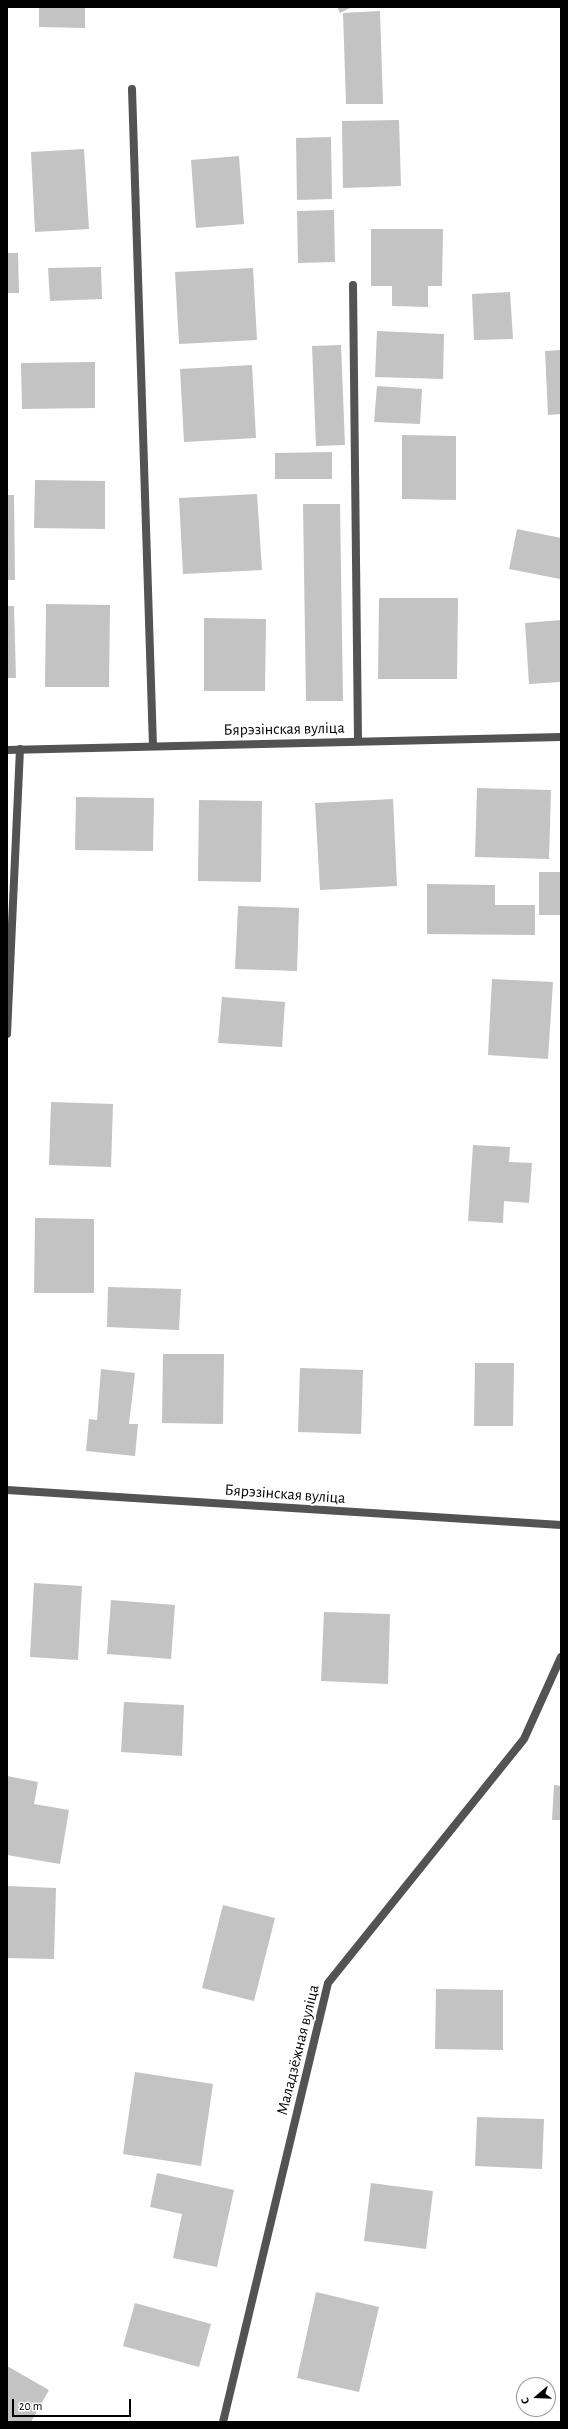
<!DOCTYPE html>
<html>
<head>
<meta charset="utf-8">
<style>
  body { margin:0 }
  #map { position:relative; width:568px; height:2429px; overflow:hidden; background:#fff; font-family:"Alegreya Sans",sans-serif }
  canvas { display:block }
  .frame { position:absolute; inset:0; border:8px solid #000; pointer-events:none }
  .north { position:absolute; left:516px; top:2377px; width:40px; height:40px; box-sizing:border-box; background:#fff; border:1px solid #999; border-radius:50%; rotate:251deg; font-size:11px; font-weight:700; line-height:16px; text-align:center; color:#000 }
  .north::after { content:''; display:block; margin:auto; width:14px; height:18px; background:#000; clip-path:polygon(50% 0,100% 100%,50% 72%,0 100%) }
  .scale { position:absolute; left:12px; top:2399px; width:119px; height:18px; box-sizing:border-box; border:2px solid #000; border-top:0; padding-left:5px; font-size:12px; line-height:14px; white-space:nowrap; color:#000; -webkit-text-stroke:3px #fff; paint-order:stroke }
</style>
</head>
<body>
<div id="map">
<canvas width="568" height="2429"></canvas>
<div class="frame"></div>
<div class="north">С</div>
<div class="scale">20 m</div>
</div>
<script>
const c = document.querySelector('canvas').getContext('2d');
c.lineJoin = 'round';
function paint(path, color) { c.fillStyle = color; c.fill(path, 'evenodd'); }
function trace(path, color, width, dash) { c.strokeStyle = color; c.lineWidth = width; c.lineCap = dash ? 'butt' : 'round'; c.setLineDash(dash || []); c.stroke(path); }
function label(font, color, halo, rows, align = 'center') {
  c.font = font + ' "Alegreya Sans",sans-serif'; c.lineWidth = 4; c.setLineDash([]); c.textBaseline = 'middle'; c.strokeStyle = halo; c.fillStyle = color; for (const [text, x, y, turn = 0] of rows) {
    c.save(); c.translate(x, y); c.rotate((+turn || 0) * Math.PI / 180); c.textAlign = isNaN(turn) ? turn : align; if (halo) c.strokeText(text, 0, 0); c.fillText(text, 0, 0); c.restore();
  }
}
const building = new Path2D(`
  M 39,7 L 85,7 L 85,28 L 39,27 Z
  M 337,7 L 352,7 L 340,13 Z
  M 380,11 L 383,104 L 346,104 L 343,13 Z
  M 399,120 L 401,186 L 343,188 L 342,121 Z
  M 331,137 L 332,199 L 297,200 L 296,138 Z
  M 84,149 L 89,229 L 35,232 L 31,152 Z
  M 239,156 L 244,224 L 196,228 L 191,160 Z
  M 334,210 L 335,262 L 298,263 L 297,211 Z
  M 371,229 L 443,229 L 442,286 L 428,286 L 428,307 L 392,306 L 392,286 L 371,286 Z
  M 7,253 L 18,253 L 19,293 L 7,293 Z
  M 101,267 L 102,299 L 50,301 L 48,268 Z
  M 253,268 L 257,340 L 179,344 L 175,272 Z
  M 510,292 L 513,339 L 474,340 L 472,294 Z
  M 377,331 L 444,334 L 443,379 L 375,377 Z
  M 341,345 L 345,445 L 316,446 L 312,346 Z
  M 561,350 L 561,414 L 548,415 L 545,351 Z
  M 95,362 L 95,408 L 22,409 L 21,363 Z
  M 252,365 L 256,438 L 184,442 L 180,369 Z
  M 377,386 L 422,389 L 420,424 L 374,422 Z
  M 402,435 L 456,436 L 456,500 L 402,499 Z
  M 332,452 L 332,479 L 275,479 L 275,453 Z
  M 35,480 L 105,481 L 105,529 L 34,528 Z
  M 257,494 L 262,570 L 183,574 L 179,498 Z
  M 7,495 L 14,495 L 15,580 L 7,580 Z
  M 303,504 L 340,504 L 343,701 L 306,701 Z
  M 517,529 L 561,538 L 560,579 L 509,569 Z
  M 379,598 L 458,598 L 457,679 L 378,679 Z
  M 46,604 L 110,605 L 109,687 L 45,687 Z
  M 7,606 L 14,606 L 16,678 L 7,678 Z
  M 204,618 L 266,619 L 265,691 L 204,691 Z
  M 561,620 L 561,682 L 529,684 L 525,623 Z
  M 477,788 L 551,790 L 549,859 L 475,857 Z
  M 76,797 L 154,798 L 153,851 L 75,850 Z
  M 393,799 L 397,886 L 320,890 L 315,803 Z
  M 199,800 L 262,801 L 261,882 L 198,881 Z
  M 539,872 L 561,872 L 561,915 L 539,915 Z
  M 427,884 L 495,885 L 495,905 L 535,905 L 535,935 L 427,934 Z
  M 238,906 L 299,908 L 297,971 L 235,969 Z
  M 492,979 L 553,982 L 548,1059 L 488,1055 Z
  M 222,997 L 285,1002 L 282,1047 L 218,1043 Z
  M 51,1102 L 113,1104 L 111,1167 L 49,1165 Z
  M 473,1145 L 510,1147 L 509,1162 L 532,1163 L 529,1203 L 504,1201 L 503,1223 L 468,1221 Z
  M 35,1218 L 94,1219 L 94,1293 L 34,1293 Z
  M 108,1287 L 181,1289 L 179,1330 L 107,1327 Z
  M 163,1354 L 224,1354 L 223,1424 L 162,1423 Z
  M 475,1363 L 514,1363 L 513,1426 L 474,1426 Z
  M 300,1368 L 363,1370 L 361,1434 L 298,1432 Z
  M 101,1369 L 135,1373 L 129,1424 L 138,1424 L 135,1456 L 86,1451 L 89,1419 L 97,1420 Z
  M 34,1583 L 82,1586 L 78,1660 L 30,1657 Z
  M 111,1600 L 175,1605 L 171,1659 L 107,1654 Z
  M 324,1612 L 390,1614 L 388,1684 L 321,1681 Z
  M 124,1702 L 184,1705 L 182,1756 L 121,1752 Z
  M 7,1776 L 38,1782 L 34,1804 L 69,1810 L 60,1864 L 7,1855 Z
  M 554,1785 L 561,1786 L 561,1820 L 552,1820 Z
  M 7,1886 L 56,1888 L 54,1959 L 7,1958 Z
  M 223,1905 L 275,1918 L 254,2001 L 202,1988 Z
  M 436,1989 L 503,1990 L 503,2050 L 435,2049 Z
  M 135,2072 L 213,2084 L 201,2166 L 123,2154 Z
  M 477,2117 L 544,2119 L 542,2169 L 475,2166 Z
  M 157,2173 L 234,2190 L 217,2267 L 173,2258 L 182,2214 L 150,2207 Z
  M 371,2183 L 433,2191 L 426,2249 L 364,2241 Z
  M 316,2292 L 379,2307 L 359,2392 L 297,2378 Z
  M 135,2303 L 211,2324 L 199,2367 L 123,2346 Z
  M 7,2366 L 49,2390 L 31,2422 L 7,2422 Z`);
const lane = new Path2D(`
  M 132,89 L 153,746
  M 353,285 L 358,741
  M 7,1034 L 20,749`);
const street = new Path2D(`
  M 7,750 L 561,737
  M 7,1490 L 561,1525
  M 223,2422 L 328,1983 L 524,1739 L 561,1657`);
const streetNames = [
  ["Бярэзінская вуліца",284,729,-1],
  ["Бярэзінская вуліца",285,1494,4],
  ["Маладзёжная вуліца",298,2050,-76]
];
paint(building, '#c3c3c3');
trace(lane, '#535353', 8);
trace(street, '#535353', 8);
label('16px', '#000', '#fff', streetNames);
</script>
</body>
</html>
